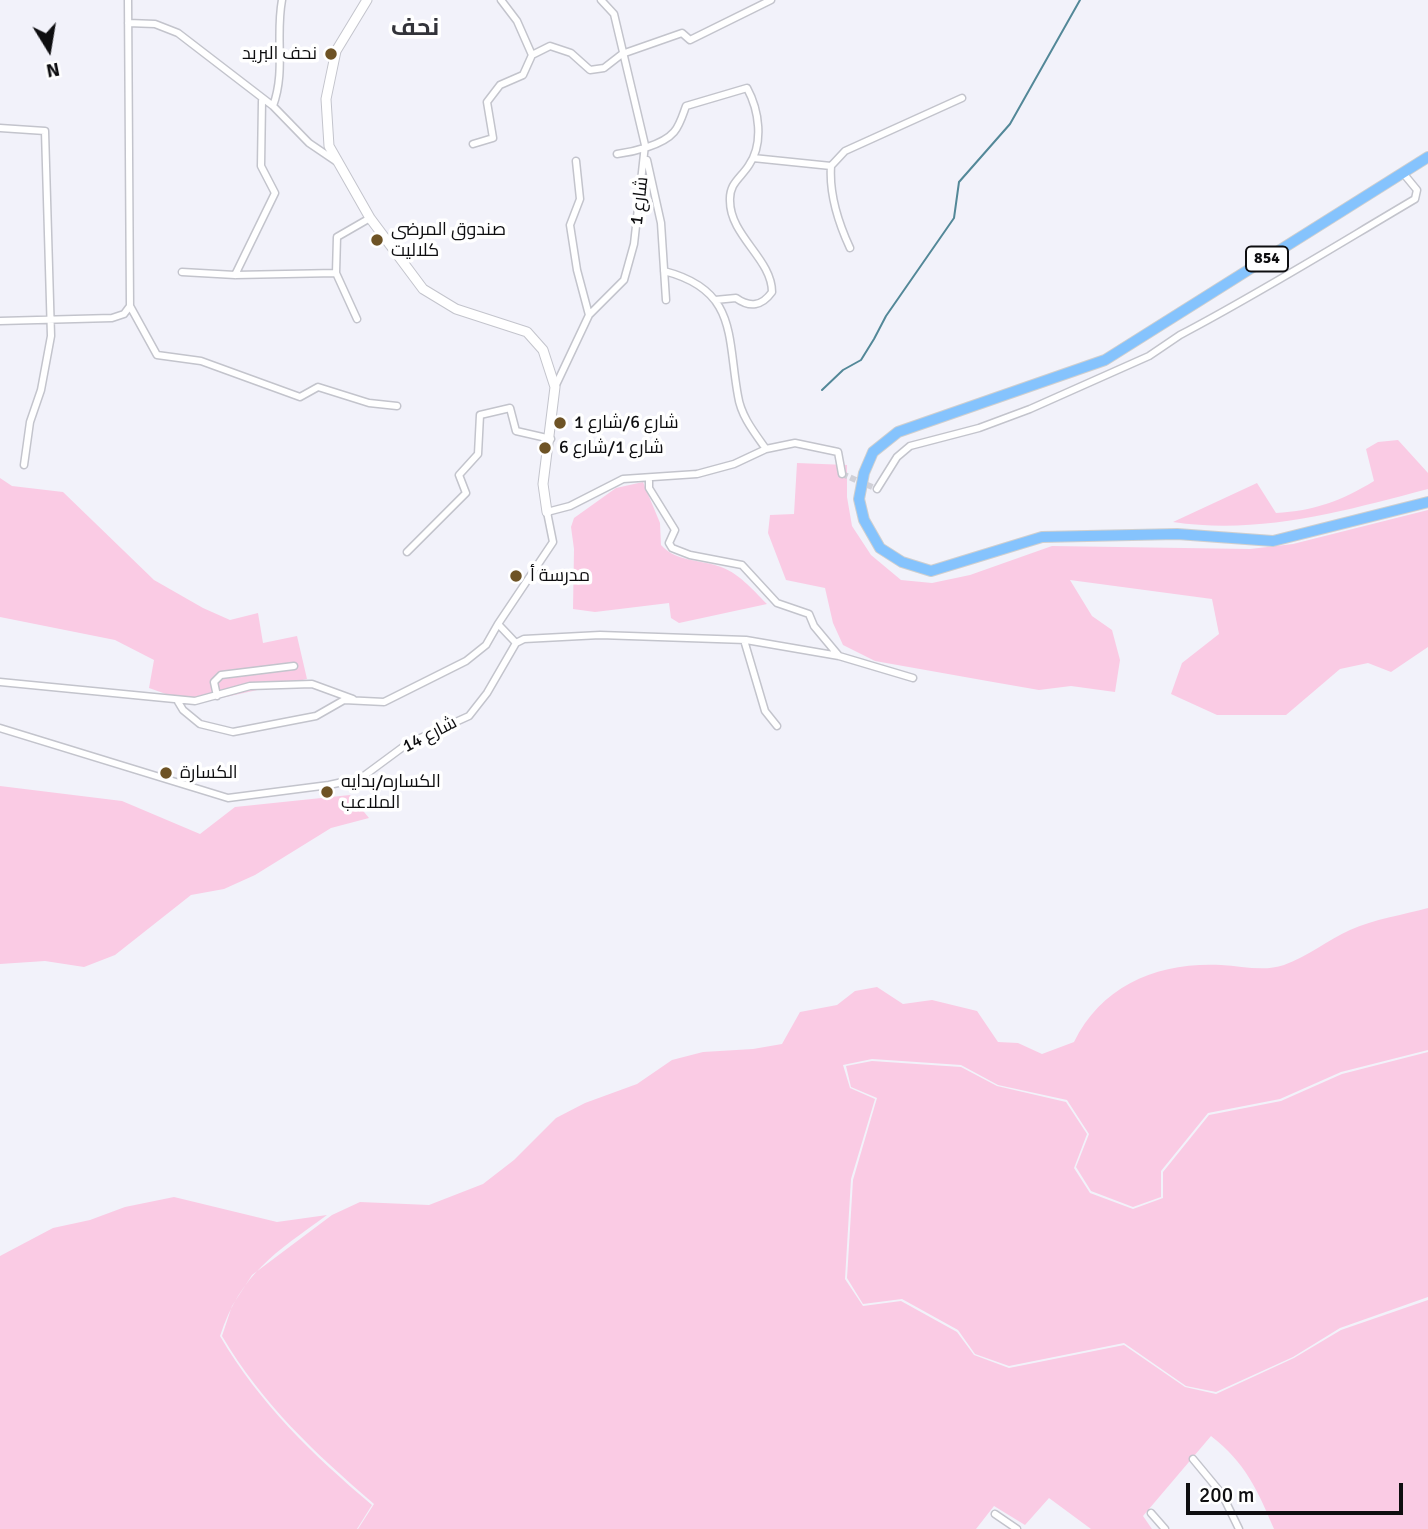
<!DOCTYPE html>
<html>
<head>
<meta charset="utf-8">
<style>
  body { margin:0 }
  #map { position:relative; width:1428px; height:1529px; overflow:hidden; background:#f2f2fa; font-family:Signika,sans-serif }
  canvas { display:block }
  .north { position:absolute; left:14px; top:14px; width:70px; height:70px; -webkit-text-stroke:5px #fff; paint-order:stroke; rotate:169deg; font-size:19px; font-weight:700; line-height:28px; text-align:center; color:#0e0e10 }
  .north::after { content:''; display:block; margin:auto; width:24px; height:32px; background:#0e0e10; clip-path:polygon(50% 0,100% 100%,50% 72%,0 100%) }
  .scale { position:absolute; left:1186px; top:1483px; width:217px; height:32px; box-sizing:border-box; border:4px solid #0e0e10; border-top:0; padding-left:9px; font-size:21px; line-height:24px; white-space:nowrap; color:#0e0e10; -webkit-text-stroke:5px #fff; paint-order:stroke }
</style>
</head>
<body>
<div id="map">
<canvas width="1428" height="1529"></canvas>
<div class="north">N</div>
<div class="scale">200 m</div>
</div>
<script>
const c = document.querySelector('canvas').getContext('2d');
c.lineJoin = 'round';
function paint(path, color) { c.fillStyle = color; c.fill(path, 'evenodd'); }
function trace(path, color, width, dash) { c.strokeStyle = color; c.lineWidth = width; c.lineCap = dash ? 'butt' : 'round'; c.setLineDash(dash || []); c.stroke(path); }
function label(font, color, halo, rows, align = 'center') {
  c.font = font + ' Signika,Cairo,sans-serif'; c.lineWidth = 7; c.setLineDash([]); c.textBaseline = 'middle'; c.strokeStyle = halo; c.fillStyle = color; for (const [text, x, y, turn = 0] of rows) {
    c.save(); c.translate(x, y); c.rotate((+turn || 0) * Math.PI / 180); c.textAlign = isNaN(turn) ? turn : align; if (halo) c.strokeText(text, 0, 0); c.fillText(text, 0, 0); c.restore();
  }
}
const green = new Path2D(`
  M 1398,440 L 1428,473 L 1428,489 C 1344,511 1261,535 1173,522 L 1257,483 L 1276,513 C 1314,511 1341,501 1374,481 L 1366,449 L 1378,442 Z
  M 797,463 L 847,465 L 847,497 L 852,526 L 871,555 L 901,580 L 932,583 L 970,575 L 1052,546 L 1250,549 L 1293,544 L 1428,510 L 1428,647 L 1391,672 L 1368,663 L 1340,669 L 1286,715 L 1217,715 L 1171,694 L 1182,663 L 1219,634 L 1212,599 L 1070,580 L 1092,616 L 1112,630 L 1120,660 L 1115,692 L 1071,686 L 1039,690 L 993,682 L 875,661 L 843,645 L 833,623 L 825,588 L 786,580 L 768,533 L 770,515 L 794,514 Z
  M 0,478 L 12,486 L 63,492 L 154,580 L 203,608 L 230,620 L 258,613 L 263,643 L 297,636 L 307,679 L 194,704 L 149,688 L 154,660 L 115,640 L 0,617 Z
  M 643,482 L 660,523 L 661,545 C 677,562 697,559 718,566 C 738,572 752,589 767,604 L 679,623 L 671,618 L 669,603 L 595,612 L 573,609 L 574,549 L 571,527 L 574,518 L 616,488 Z
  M 0,786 L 122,801 L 200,834 L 235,807 L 350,795 L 369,818 L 331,828 L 255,875 L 224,889 L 191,895 L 115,955 L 84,967 L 45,961 L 0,964 Z
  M 1428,908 L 1428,1050 L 1341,1072 L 1280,1099 L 1208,1113 L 1161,1171 L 1161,1197 L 1133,1207 L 1091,1191 L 1076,1167 L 1089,1134 L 1067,1100 L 998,1085 L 961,1065 L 872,1059 L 843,1065 L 850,1088 L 875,1099 L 851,1179 L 845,1279 L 863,1306 L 901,1301 L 957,1332 L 974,1355 L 1009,1368 L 1124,1345 L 1185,1387 L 1216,1394 L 1294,1358 L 1341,1330 L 1428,1300 L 1428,1529 L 1274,1529 C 1258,1491 1245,1462 1211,1436 L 1143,1516 L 1152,1529 L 1091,1529 L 1049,1498 L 1025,1525 L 994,1506 L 976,1529 L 358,1529 L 374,1504 C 314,1452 263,1405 222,1336 L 232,1306 L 252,1275 L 332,1215 L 360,1202 L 429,1205 L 483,1184 L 514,1160 L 556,1118 L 585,1103 L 637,1084 L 672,1060 L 703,1052 L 753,1049 L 782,1044 L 800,1012 L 837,1005 L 855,991 L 877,987 L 903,1004 L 932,1000 L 977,1011 L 998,1042 L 1018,1043 L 1042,1054 L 1074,1042 C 1102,985 1158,962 1221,965 C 1242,966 1264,972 1284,965 C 1307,957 1328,940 1350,930 C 1374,919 1403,915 1428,908 Z
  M 1428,1052 L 1428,1297 L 1340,1328 L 1293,1357 L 1216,1392 L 1186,1386 L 1124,1343 L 1009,1366 L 975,1354 L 958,1330 L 902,1299 L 863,1304 L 847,1278 L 853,1180 L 877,1098 L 851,1087 L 846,1066 L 872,1061 L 961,1067 L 997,1086 L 1066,1102 L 1087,1134 L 1074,1168 L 1090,1193 L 1133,1209 L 1163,1198 L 1163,1172 L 1209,1115 L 1281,1101 L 1342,1074 Z
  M 174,1197 L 277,1222 L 327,1215 C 275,1253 241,1273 220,1336 C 259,1403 313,1455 372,1505 L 357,1529 L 0,1529 L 0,1256 L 53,1228 L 90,1220 L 125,1207 Z`);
const stream = new Path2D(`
  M 822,390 L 843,370 L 861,360 L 874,339 L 886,316 L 954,218 L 959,182 L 1010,124 L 1080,0`);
const streetTunnel = new Path2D(`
  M 842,474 L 877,489`);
const street = new Path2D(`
  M 501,0 L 517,21 L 532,55
  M 128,23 L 155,24 L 178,33 L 273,106 L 309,143 L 337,162
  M 273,106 C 286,70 275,38 282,0
  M 0,128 L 45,131 L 51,336 L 41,390 L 30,422 L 24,465
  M 473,144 L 493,138 L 487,102 L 500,85 L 523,75 L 532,55 L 550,46 L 571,53 L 590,70 L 604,68 L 622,54 L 682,33 L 690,40 L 771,0
  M 617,154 C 633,152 663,145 674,132 C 680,125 683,114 686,106 L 747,88 C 759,110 764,143 749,165 C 741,178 729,183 730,201 C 730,236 772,259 772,292 C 762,306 750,308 736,298 L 715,300
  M 753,158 L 831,166 L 845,151 L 962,98
  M 647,160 L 661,223 L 666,300
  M 576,161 L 580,199 L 570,225 L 577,270 L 589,315
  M 831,166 C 829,195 838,222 850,248
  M 664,271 C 738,290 727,337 738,396 C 741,416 754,432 766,449
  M 182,272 L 235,275 L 336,273
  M 235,275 L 275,193 L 261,166 L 262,101
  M 130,306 L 157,355 L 201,361 L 300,397 L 318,387 L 369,403 L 397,406
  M 357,319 L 336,273 L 337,237 L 370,218
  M 0,321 L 112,318 L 124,314 L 130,306 L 128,0
  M 555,387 L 589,315 L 624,280 L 634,244 L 645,145 L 614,14 L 601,0
  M 649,478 L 649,488 L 675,530 L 669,543 L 672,548 L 690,555 L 742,565 L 777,603 L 809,614 L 814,626 L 839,656
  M 877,489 L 897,457 L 910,446 L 979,428 L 1030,409 L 1149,356 L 1180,335 C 1260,293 1337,245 1415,199 L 1417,190 L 1403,173
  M 407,552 L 466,493 L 459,475 L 478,454 L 480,415 L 510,408 L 516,431 L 551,439
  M 744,640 L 765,711 L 777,726
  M 516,643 L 524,639 L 600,635 L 746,640 L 839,656 L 913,678
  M 0,682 L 195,701 L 250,686 L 312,684 L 353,699
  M 217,696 L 214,682 L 221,675 L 294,666
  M 177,700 L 183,710 L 200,724 L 233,732 L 316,716 L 344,700 L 384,702 L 466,661 L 486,645 L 498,624
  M 0,728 L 228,798 L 329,785 L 361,778 L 407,744 L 469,716 L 487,693 L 516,643 L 498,624 L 553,542 L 547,512 L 570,506 L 623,479 L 697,474 L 734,464 L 766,449 L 795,443 L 838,452 L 842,474
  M 1193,1459 L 1222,1494 L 1239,1529
  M 1151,1513 L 1165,1529
  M 995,1514 L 1017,1529`);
const secondary = new Path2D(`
  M 367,0 L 336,51 L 326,99 L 329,146 L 370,218 L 423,289 L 456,309 L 527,332 L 543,350 L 555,387 L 543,484 L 547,512`);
const primary = new Path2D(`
  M 1428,157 L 1105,360 L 898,432 L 873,452 L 864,473 L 859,499 L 864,520 L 880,548 L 902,562 L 931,571 L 1042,537 L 1177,534 L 1273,541 L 1428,502`);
const markers = [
  [331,54,7,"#6e5325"],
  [377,240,7,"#6e5325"],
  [560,423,7,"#6e5325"],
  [545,448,7,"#6e5325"],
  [516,576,7,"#6e5325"],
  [166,773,7,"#6e5325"],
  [327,792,7,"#6e5325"]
];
const shields = [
  [1267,259,42]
];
const shieldNames = [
  ["854",1267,259]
];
const poiNames = [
  ["نحف البريد",317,54,"right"],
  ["صندوق المرضى",391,230],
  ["كلاليت",391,251],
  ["شارع 6/شارع 1",574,423],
  ["شارع 1/شارع 6",559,448],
  ["مدرسة أ",530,576],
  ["الكسارة",180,773],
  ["الكساره/بدايه",341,782],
  ["الملاعب",341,803]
];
const streetNames = [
  ["شارع 1",640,201,-83],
  ["شارع 14",430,735,-27]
];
const districtNames = [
  ["نحف",415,29]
];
paint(green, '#facbe4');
trace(stream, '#538898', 2);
trace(streetTunnel, '#d0d0d7', 6, [6, 3]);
trace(street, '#c3c4cc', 9);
trace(secondary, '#c3c4cc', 11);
trace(primary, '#cfcfcf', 12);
trace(street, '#fff', 6);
trace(secondary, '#fff', 9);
trace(primary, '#85c3fd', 10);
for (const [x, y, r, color] of markers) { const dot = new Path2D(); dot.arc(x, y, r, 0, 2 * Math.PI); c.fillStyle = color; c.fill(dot); trace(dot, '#fff', 2.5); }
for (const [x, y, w] of shields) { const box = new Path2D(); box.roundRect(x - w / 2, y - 12.5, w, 25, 5); c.fillStyle = '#fff'; c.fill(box); trace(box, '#0e0e10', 2); }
label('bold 16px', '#0e0e10', null, shieldNames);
label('18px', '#0e0e10', '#fff', poiNames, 'left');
label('18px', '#0e0e10', '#fff', streetNames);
label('bold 24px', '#323339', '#fff', districtNames);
</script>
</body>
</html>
